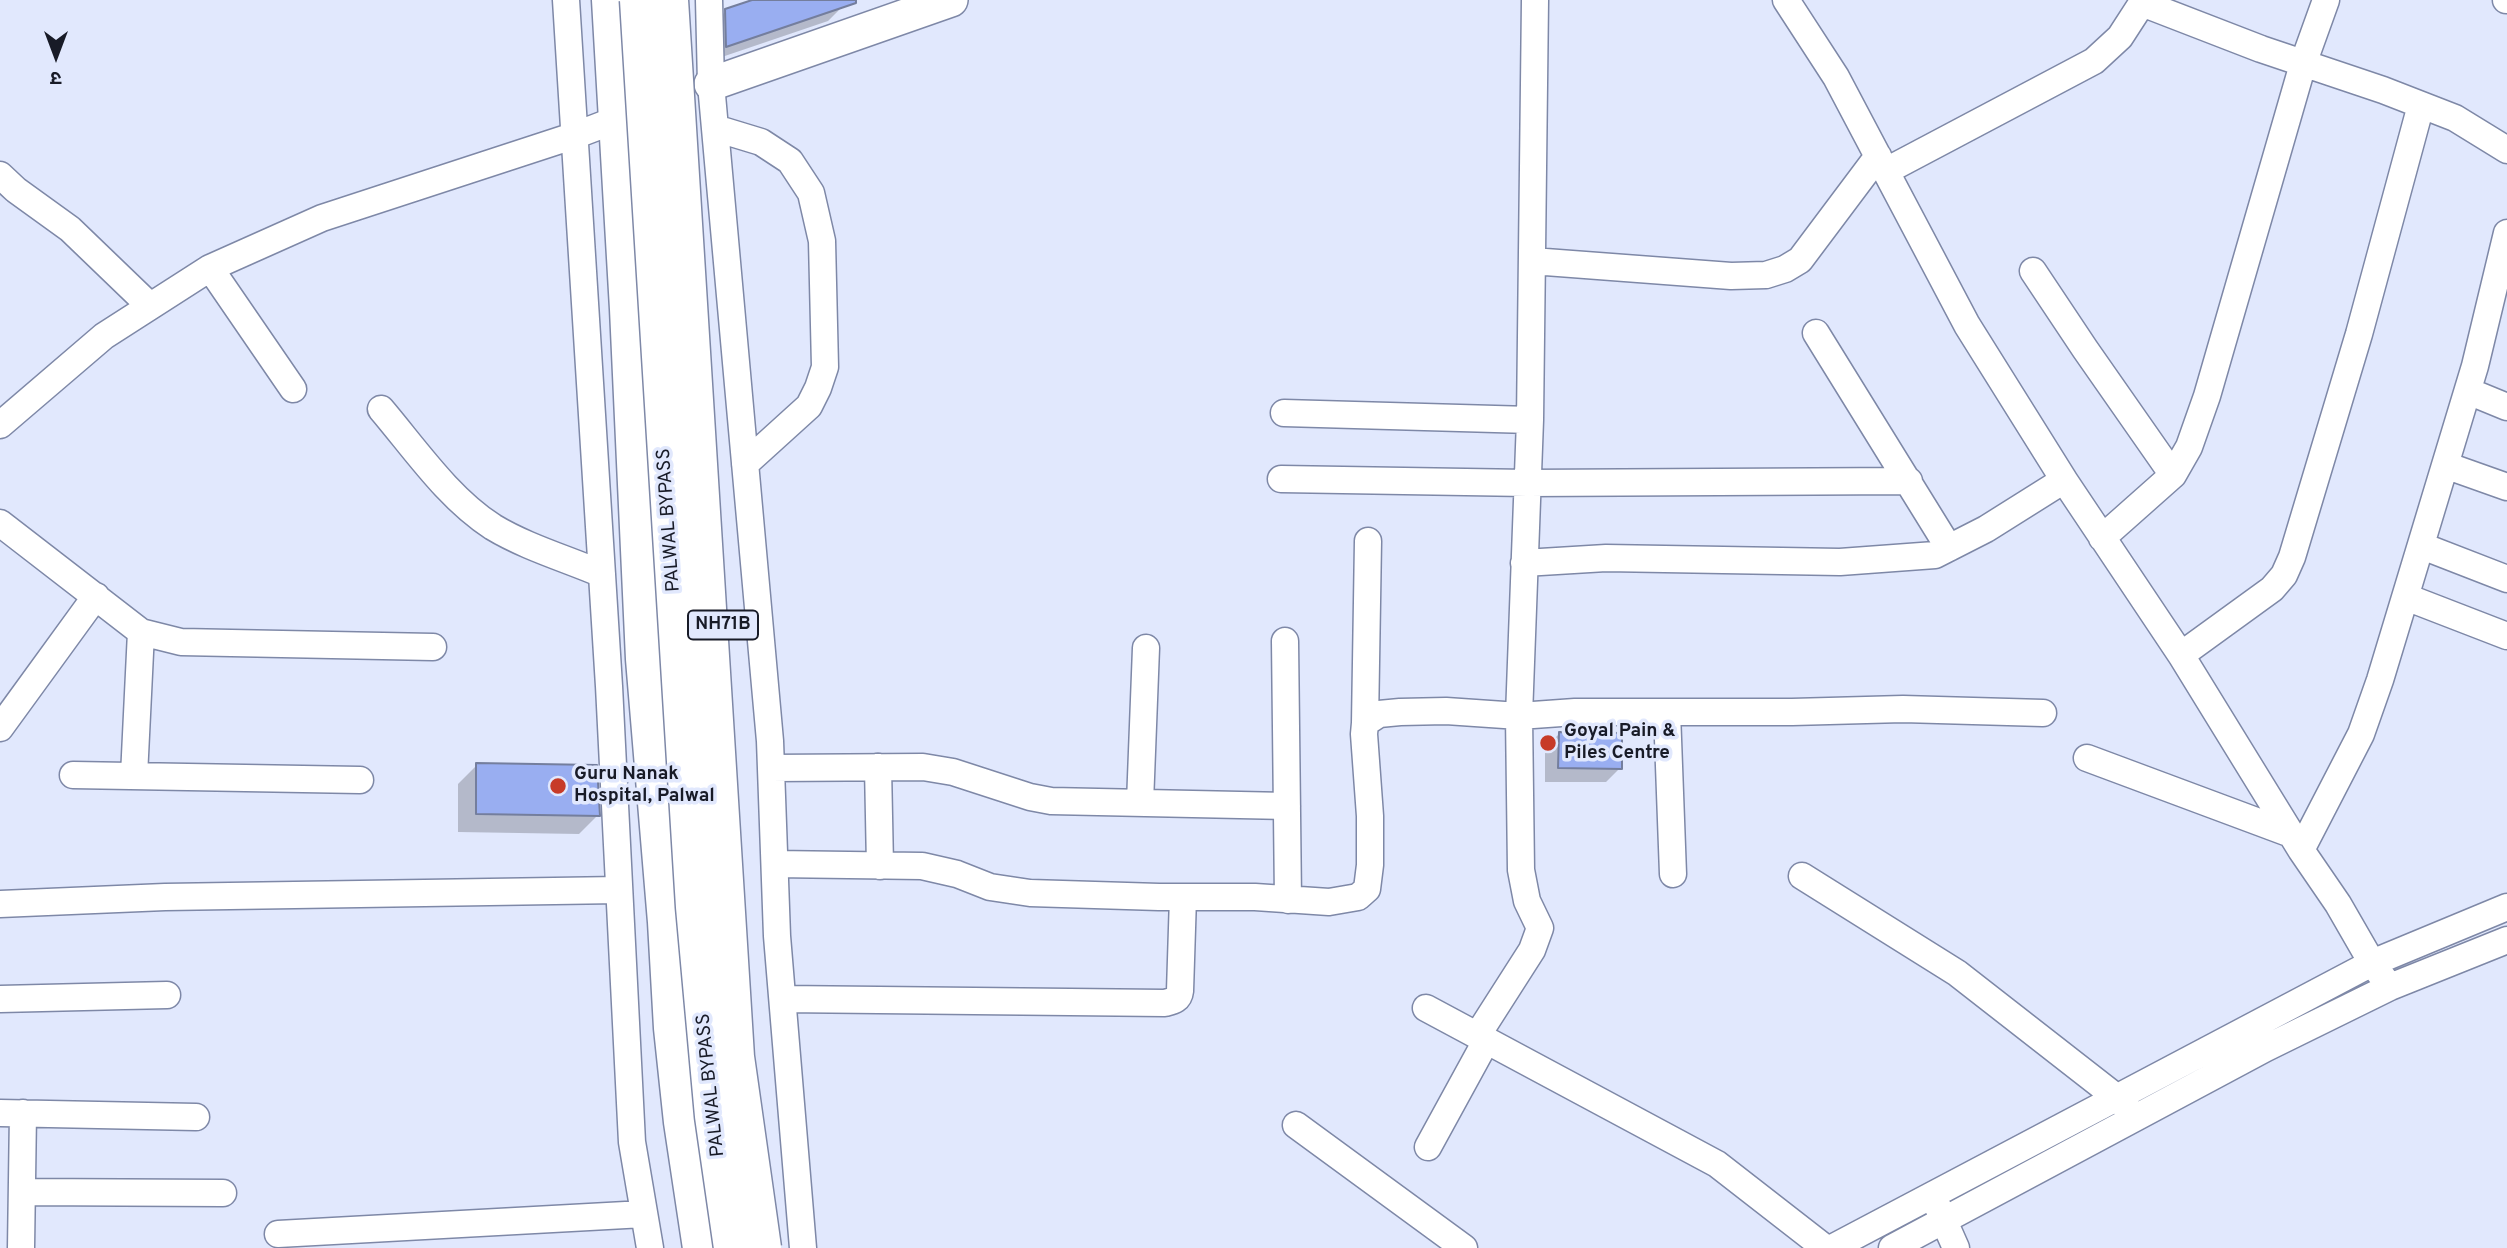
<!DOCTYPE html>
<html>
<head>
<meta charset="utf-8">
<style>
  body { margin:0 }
  #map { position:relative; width:2507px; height:1248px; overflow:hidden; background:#e1e8fd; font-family:Overpass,"Noto Sans Devanagari",sans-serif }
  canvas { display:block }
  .north { position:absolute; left:21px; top:21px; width:70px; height:70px; -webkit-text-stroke:5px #e1e8fd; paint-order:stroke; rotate:180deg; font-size:19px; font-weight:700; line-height:28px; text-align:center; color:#181b27 }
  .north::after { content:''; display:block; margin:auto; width:24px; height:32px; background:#181b27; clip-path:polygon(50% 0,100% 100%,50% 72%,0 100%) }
</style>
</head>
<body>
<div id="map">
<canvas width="2507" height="1248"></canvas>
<div class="north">उ</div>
</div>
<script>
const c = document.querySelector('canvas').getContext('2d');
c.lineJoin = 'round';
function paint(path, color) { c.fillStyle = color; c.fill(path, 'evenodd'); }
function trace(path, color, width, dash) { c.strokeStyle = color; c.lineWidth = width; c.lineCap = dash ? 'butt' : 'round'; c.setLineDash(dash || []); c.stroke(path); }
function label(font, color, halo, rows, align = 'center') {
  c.font = font + ' Overpass,sans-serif'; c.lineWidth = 7; c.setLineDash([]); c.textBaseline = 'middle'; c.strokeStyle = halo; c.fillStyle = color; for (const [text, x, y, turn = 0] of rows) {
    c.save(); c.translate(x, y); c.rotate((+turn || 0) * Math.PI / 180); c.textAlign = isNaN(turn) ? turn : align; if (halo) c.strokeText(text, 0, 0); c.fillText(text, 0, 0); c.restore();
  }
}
const shadow = new Path2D(`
  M 757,0 L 839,0 L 842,7 L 828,21 L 713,60 L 712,25 L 726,11 Z
  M 1559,734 L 1620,768 L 1606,782 L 1545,782 L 1545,748 Z
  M 477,765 L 598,815 L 579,834 L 458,832 L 458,784 Z`);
const building = new Path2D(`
  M 752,0 L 856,0 L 856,3 L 726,47 L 725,9 Z
  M 1559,732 L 1622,733 L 1622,769 L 1558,768 Z
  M 476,763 L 597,765 L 600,816 L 476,814 Z`);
const minor = new Path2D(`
  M 566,0 L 609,686 L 632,1142 L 650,1248
  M 709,0 L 711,84 L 770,741 L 777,936 L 803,1248
  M 2506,0 L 2507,0
  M 715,128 L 761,142 L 790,161 L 811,193 L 822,241 L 825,367 L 818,388 L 809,406 L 745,464
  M 1886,171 L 2094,61 L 2120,37 L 2142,3 L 2261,49 L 2383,90 L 2455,118 L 2507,150
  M 0,175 L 16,190 L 70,229 L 150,306
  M 1532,261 L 1731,276 L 1766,275 L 1785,269 L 1800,260 L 1878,156
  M 210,268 L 293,389
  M 2033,271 L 2085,349 L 2173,475
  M 1816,333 L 1949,548
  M 2468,391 L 2507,407
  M 381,409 C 415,449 448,498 493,527 C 526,547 567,559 602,574
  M 1284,413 L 1530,420
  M 0,425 L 104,336 L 210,268 L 322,218 L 576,135 L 631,114
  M 2445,465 L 2507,487
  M 1281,479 L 1527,483 L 1909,481
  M 2064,480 L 2181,655 L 2301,850
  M 0,523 L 141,632 L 181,642 L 433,647
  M 2102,538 L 2173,475 L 2189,447 L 2207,396 L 2303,64 L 2326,0
  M 2422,546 L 2507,579
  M 1524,563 L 1606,558 L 1840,562 L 1935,555 L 1986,529 L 2064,480 L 1967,325 L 1836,77 L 1786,0
  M 2406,597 L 2507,636
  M 1285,641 L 1288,900
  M 2181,655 L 2272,589 L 2284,575 L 2292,557 L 2359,334 L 2421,105
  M 1667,712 L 1673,874
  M 1365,723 L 1368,541
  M 0,728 L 96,596
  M 2087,758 L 2291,834
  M 878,767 L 880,866
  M 771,768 L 923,767 L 953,772 L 1030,797 L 1051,801 L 1287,806
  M 73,775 L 360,780
  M 134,776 L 141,632
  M 1140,803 L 1146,648
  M 775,864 L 922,866 L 957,874 L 990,887 L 1030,893 L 1159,897 L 1255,897 L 1329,902 L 1358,897 L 1367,889 L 1370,865 L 1370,816 L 1364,734 L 1365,723 L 1379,714 L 1400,712 L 1446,711 L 1519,716 L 1530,420 L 1535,0
  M 1802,876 L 1957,973 L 2116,1097 L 2128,1109
  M 0,904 L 165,897 L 619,890
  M 2390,987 L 2372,963 L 2338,904 L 2301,850 L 2361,734 L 2380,680 L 2475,366 L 2507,233
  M 0,999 L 167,995
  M 783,999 L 1165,1003 C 1173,1001 1179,1000 1180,991 L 1183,897
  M 1426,1008 L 1717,1164 L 1825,1248
  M 1477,1036 L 1532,950 L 1540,928 L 1527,901 L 1521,870 L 1519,716 L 1575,712 L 1792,712 L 1903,709 L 2043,713
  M 0,1113 L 196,1117
  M 1296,1125 L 1464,1248
  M 1428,1147 L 1486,1041
  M 22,1192 L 223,1193
  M 1937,1205 L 1956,1248
  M 278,1234 L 644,1214
  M 21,1248 L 23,1113
  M 1832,1248 L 2372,963 L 2507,907
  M 1892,1248 L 2266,1048 L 2390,987 L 2507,940`);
const major = new Path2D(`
  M 711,84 L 951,0`);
const highway = new Path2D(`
  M 611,0 L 629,309 L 645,659 L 667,922 L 673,1028 L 683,1122 L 702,1248`);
const highwayBridge = new Path2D(`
  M 639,0 L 695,907 L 714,1116 L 733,1248
  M 669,0 L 735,1057 L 762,1248`);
const markers = [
  [1548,743,9,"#c73b28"],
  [558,786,9,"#c73b28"]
];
const shields = [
  [723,625,70]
];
const shieldNames = [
  ["NH71B",723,625]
];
const streetNames = [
  ["PALWAL BYPASS",670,520,-94],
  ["PALWAL BYPASS",712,1085,-96]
];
const poiNames = [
  ["Goyal Pain &",1564,732],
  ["Piles Centre",1564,754],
  ["Guru Nanak",574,775],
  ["Hospital, Palwal",574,797]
];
paint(shadow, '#0003');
paint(building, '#99aef1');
trace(building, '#747e9d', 2);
trace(minor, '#7e88a7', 29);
trace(major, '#7e88a7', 36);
trace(highway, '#7e88a7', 41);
trace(minor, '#fff', 26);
trace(major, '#fff', 33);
trace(highway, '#fff', 38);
trace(highwayBridge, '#7e88a7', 41, []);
trace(highwayBridge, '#fff', 38);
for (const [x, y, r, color] of markers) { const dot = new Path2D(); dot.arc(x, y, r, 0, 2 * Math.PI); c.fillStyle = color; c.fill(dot); trace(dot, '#e1e8fd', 2.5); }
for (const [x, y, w] of shields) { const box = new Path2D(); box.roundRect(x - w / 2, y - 14.5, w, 29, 5); c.fillStyle = '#e1e8fd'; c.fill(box); trace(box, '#181b27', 2); }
label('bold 18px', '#181b27', null, shieldNames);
label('19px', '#181b27', '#e1e8fd', streetNames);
label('bold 19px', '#181b27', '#e1e8fd', poiNames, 'left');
</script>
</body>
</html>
